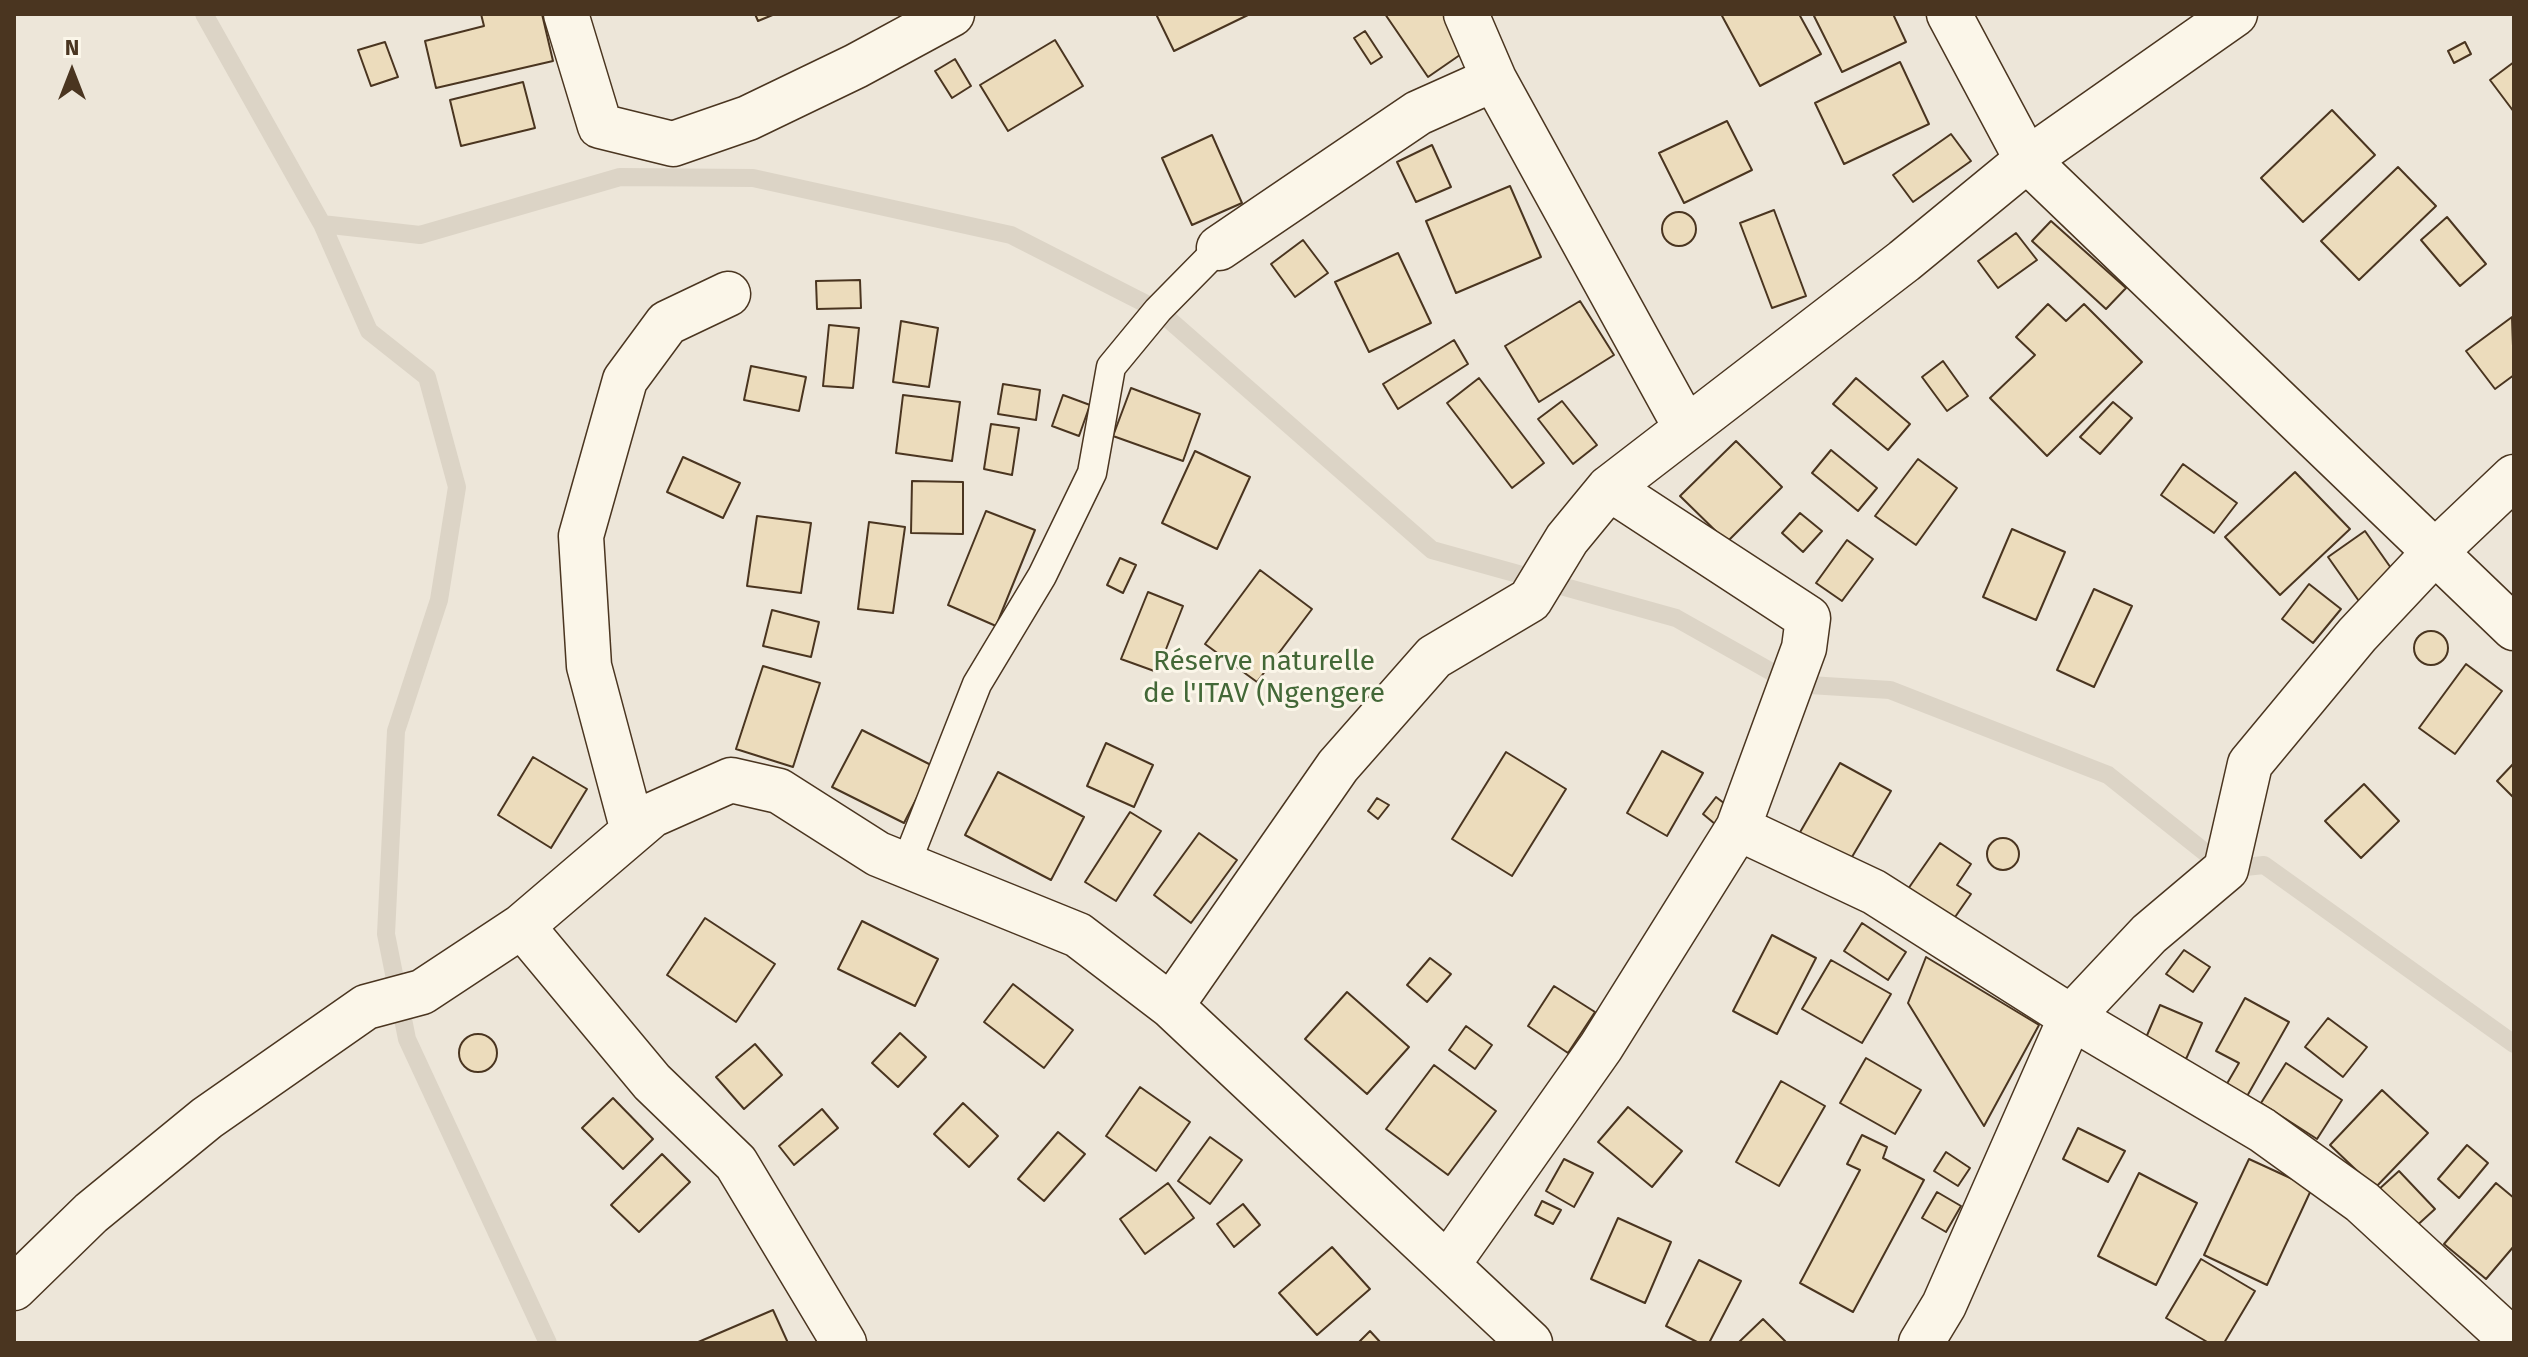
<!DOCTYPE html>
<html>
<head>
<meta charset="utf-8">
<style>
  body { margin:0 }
  #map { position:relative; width:2528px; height:1357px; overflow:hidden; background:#fbf6e9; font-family:"Fira Sans",sans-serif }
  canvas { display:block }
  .frame { position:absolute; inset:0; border:16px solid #4a3520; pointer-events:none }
  .north { position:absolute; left:32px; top:32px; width:80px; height:80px; -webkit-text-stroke:6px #fbf6e9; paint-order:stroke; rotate:0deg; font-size:22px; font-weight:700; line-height:32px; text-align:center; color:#4a3520 }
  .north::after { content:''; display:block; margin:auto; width:28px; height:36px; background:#4a3520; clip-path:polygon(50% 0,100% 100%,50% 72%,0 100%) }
</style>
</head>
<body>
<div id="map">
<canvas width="2528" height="1357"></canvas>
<div class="frame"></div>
<div class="north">N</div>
</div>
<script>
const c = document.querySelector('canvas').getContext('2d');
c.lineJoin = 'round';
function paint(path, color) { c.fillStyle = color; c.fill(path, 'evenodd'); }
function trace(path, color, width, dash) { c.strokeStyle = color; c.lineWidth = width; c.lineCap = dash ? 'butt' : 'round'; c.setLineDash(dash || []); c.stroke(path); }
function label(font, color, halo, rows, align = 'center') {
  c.font = font + ' "Fira Sans",sans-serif'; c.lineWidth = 6; c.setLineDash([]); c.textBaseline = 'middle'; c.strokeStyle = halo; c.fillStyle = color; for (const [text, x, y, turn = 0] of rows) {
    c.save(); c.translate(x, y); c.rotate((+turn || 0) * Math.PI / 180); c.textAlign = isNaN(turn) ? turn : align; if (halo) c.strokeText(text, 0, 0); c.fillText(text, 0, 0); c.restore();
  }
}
const green = new Path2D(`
  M 14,14 L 2514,14 L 2514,1343 L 14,1343 Z`);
const stream = new Path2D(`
  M 204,14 L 322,224 L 369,331 L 427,377 L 457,487 L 439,600 L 396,731 L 386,934 L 407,1039 L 548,1343
  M 322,224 L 420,235 L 620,177 L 753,178 L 1011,235 L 1158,310 L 1432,550 L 1676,618 L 1793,684 L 1890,690 L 2108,775 L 2226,869 L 2264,865 L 2514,1044`);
const building = new Path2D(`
  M 481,14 L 542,14 L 553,61 L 436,88 L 425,41 L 484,26 Z
  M 755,14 L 775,14 L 758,21 Z
  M 1156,14 L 1250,14 L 1174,51 Z
  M 1385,14 L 1445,14 L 1470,48 L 1428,77 Z
  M 1721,14 L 1799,14 L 1821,54 L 1760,86 Z
  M 1818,14 L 1893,14 L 1906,42 L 1842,72 L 1814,16 Z
  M 1365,31 L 1382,57 L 1371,64 L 1354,38 Z
  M 1055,40 L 1083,86 L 1008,131 L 980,85 Z
  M 385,42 L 398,77 L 371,86 L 358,50 Z
  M 2465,42 L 2471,54 L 2454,63 L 2448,51 Z
  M 955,59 L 971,86 L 952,98 L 935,71 Z
  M 1900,62 L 1929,124 L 1844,164 L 1815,103 Z
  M 2514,62 L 2514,112 L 2490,80 Z
  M 523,82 L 535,128 L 461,146 L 450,100 Z
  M 2332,110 L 2375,155 L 2303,222 L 2261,178 Z
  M 1727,121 L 1752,170 L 1684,203 L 1659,153 Z
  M 1951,134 L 1971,161 L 1913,202 L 1893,175 Z
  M 1212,135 L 1242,203 L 1192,225 L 1162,158 Z
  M 1432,145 L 1451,187 L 1416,202 L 1397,162 Z
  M 2398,167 L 2436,206 L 2359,280 L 2321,241 Z
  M 1510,186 L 1541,257 L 1456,293 L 1426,221 Z
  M 1774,210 L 1806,296 L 1772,308 L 1740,223 Z
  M1662 229a17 17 0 1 1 34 0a17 17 0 1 1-34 0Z
  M 2447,217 L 2486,264 L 2460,286 L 2421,240 Z
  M 2051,221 L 2126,288 L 2106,309 L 2032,241 Z
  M 2016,233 L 2037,260 L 1998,288 L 1978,261 Z
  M 1303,240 L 1328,273 L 1295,297 L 1271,264 Z
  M 1398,253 L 1431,323 L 1369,352 L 1335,282 Z
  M 860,280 L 861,308 L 817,309 L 816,281 Z
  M 1580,301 L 1614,355 L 1539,402 L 1505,346 Z
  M 2048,304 L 2066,321 L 2084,304 L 2142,362 L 2047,456 L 1990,398 L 2035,355 L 2016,337 Z
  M 2512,317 L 2514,375 L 2495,389 L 2466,351 Z
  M 901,321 L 938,328 L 929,387 L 893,382 Z
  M 829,325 L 859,328 L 853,388 L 823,386 Z
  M 1454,340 L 1468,364 L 1398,409 L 1383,384 Z
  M 1943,361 L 1968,396 L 1947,411 L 1922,377 Z
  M 751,366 L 806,377 L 799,411 L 744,400 Z
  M 1479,378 L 1544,463 L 1512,488 L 1447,403 Z
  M 1856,378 L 1910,424 L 1888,450 L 1833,404 Z
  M 1003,384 L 1040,390 L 1036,420 L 998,414 Z
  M 1131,388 L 1200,414 L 1183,461 L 1113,436 Z
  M 903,395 L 960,402 L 952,461 L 896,453 Z
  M 1063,395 L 1090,405 L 1079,436 L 1052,426 Z
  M 1562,401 L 1597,445 L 1573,464 L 1538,419 Z
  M 2113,402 L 2132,418 L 2100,454 L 2080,437 Z
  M 991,424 L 1019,428 L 1012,475 L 984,469 Z
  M 1736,441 L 1782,487 L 1727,542 L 1680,496 Z
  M 1831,450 L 1877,488 L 1858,511 L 1812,473 Z
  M 1195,451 L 1250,477 L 1217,549 L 1162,523 Z
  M 683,457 L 740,483 L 723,518 L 667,492 Z
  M 1918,459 L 1957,488 L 1916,545 L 1875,516 Z
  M 2183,464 L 2237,503 L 2214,533 L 2161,495 Z
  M 2295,472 L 2350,529 L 2280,595 L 2225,537 Z
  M 912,481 L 963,482 L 963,534 L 911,533 Z
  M 986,511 L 1035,530 L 996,626 L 948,605 Z
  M 1800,513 L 1822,531 L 1803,552 L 1782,533 Z
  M 757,516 L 811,523 L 801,593 L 747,586 Z
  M 869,522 L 905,527 L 893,613 L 858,609 Z
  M 2012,529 L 2065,552 L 2036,620 L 1983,597 Z
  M 2365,531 L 2398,578 L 2361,604 L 2328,557 Z
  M 1847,540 L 1873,559 L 1842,601 L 1816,583 Z
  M 1120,558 L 1136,565 L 1123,593 L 1107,585 Z
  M 1260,570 L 1312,609 L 1257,682 L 1205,644 Z
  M 2309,584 L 2341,609 L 2313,643 L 2282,619 Z
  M 2094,589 L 2132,606 L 2094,687 L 2057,670 Z
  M 1148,592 L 1183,606 L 1157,672 L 1121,659 Z
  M 772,610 L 819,622 L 811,657 L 763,646 Z
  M2414 648a17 17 0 1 1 34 0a17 17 0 1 1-34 0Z
  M 2466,664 L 2502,691 L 2455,754 L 2419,728 Z
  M 763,666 L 820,683 L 793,767 L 736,749 Z
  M 862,730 L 933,766 L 904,823 L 832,787 Z
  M 1106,743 L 1153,765 L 1134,807 L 1087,786 Z
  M 1662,751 L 1703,773 L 1667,836 L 1627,813 Z
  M 1506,752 L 1566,789 L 1512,876 L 1452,839 Z
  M 533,757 L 587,789 L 551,848 L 498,815 Z
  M 1840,763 L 1891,791 L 1849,862 L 1799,834 Z
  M 2514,763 L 2514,798 L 2497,781 Z
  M 998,772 L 1084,817 L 1051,880 L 965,835 Z
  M 2364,784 L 2399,821 L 2361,858 L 2325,821 Z
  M 1716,797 L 1729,807 L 1715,824 L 1703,814 Z
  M 1377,798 L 1389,805 L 1378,819 L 1368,811 Z
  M 1130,812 L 1161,831 L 1116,901 L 1085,882 Z
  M 1199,833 L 1237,860 L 1191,923 L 1154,895 Z
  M1987 854a16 16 0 1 1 32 0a16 16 0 1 1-32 0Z
  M 1940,843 L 1971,864 L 1957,885 L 1971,894 L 1953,920 L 1908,889 Z
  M 705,918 L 775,964 L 736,1022 L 667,975 Z
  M 862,921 L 938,959 L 915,1006 L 838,969 Z
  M 1862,923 L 1906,952 L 1888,980 L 1844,951 Z
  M 1772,935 L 1816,958 L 1777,1034 L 1733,1011 Z
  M 2184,950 L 2210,967 L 2193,992 L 2166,974 Z
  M 1926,957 L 2039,1025 L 1984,1126 L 1908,1003 Z
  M 1430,958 L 1451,974 L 1427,1002 L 1407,985 Z
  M 1831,960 L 1891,994 L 1862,1043 L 1802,1009 Z
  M 1013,984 L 1073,1030 L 1044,1068 L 984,1022 Z
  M 1554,986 L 1595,1012 L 1568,1053 L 1528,1026 Z
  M 1347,992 L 1409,1047 L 1367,1094 L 1305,1039 Z
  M 2245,998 L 2289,1022 L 2246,1098 L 2225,1087 L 2239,1063 L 2216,1051 Z
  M 2160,1005 L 2202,1023 L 2186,1059 L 2145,1040 Z
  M 2328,1018 L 2367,1047 L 2343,1077 L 2305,1047 Z
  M 1466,1026 L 1492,1045 L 1475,1069 L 1449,1050 Z
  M 900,1033 L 926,1057 L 898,1087 L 872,1063 Z
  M459 1053a19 19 0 1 1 38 0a19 19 0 1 1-38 0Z
  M 755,1044 L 782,1075 L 744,1109 L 716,1077 Z
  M 1866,1058 L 1921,1090 L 1895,1134 L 1840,1103 Z
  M 2286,1063 L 2342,1100 L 2317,1139 L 2261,1103 Z
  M 1434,1065 L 1496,1111 L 1448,1175 L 1386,1129 Z
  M 1781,1081 L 1825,1106 L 1779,1186 L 1736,1162 Z
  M 1140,1087 L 1190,1122 L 1156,1171 L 1106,1136 Z
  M 2382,1090 L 2428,1133 L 2375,1188 L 2330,1145 Z
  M 613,1098 L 653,1139 L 623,1169 L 582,1128 Z
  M 963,1103 L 998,1136 L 969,1167 L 934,1134 Z
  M 1628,1107 L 1682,1151 L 1652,1187 L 1598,1142 Z
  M 822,1109 L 838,1128 L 794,1165 L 779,1146 Z
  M 2078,1128 L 2125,1151 L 2108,1182 L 2063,1159 Z
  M 1058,1132 L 1085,1154 L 1044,1201 L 1018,1179 Z
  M 1862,1135 L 1887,1147 L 1883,1158 L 1924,1180 L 1853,1312 L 1800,1283 L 1860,1170 L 1847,1164 Z
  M 1210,1137 L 1242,1160 L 1210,1204 L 1178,1181 Z
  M 2467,1145 L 2488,1163 L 2459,1198 L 2438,1179 Z
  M 1946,1152 L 1970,1168 L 1958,1186 L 1934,1171 Z
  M 662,1154 L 690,1182 L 639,1232 L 611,1205 Z
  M 1564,1159 L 1593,1173 L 1574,1207 L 1546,1191 Z
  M 2249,1159 L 2312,1188 L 2267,1285 L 2204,1255 Z
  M 2399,1171 L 2435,1209 L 2412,1230 L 2377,1191 Z
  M 2139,1173 L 2197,1203 L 2156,1285 L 2098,1256 Z
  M 1168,1183 L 1194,1218 L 1145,1254 L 1120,1219 Z
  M 2496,1183 L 2514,1198 L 2514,1246 L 2486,1279 L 2444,1244 Z
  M 1937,1192 L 1961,1206 L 1946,1232 L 1922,1218 Z
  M 1542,1201 L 1561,1210 L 1553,1224 L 1535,1215 Z
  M 1243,1204 L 1260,1225 L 1234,1247 L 1217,1224 Z
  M 1618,1218 L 1671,1242 L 1645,1303 L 1591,1279 Z
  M 1332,1247 L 1370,1289 L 1317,1335 L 1279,1293 Z
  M 2201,1259 L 2255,1291 L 2224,1343 L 2209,1343 L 2166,1318 Z
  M 1699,1260 L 1741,1281 L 1709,1343 L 1699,1343 L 1666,1326 Z
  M 773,1310 L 788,1343 L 696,1343 Z
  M 1763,1319 L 1787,1343 L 1738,1343 Z
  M 1370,1331 L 1381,1343 L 1358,1343 Z`);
const service = new Path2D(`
  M 906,864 L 977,684 L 1042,576 L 1092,473 L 1111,367 L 1158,310 L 1219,248`);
const minor = new Path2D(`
  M 566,14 L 600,126 L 673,144 L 748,118 L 856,66 L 952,14
  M 1466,14 L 1494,79 L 1686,428
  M 1219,248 L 1418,113 L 1494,79
  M 1738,828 L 1874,892 L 2071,1017 L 2262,1130 L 2362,1202 L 2514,1342
  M 633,831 L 589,666 L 581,536 L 625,380 L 667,323 L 728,294
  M 522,926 L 652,1082 L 736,1163 L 844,1343
  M 1171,1006 L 1338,766 L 1434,657 L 1530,600 L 1567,539 L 1609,488 L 1904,261 L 2027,160 L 2235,14
  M 1448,1264 L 1601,1047 L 1738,828 L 1804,648 L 1808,618 L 1609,488
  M 14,1288 L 91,1213 L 207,1118 L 366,1007 L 422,992 L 522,926 L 652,815 L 731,780 L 779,791 L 878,854 L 1078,935 L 1171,1006 L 1530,1343
  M 1921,1343 L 1944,1305 L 2071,1017 L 2149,934 L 2226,869 L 2250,764 L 2357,635 L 2435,552 L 2514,477`);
const tertiary = new Path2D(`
  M 1949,14 L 2027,160 L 2514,628`);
const parkNames = [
  ["Réserve naturelle",1264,662],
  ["de l'ITAV (Ngengere",1264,694]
];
paint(green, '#ede6d9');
trace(green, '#887966', 2);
trace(stream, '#dcd4c6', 18);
paint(building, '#ecdcbc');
trace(building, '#4a3520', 2);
trace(service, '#4a3520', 31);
trace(minor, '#4a3520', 47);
trace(tertiary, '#4a3520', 47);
trace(service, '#fbf6e9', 28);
trace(minor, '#fbf6e9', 44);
trace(tertiary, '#fbf6e9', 44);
label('28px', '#436837', '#fbf6e9', parkNames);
</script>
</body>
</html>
